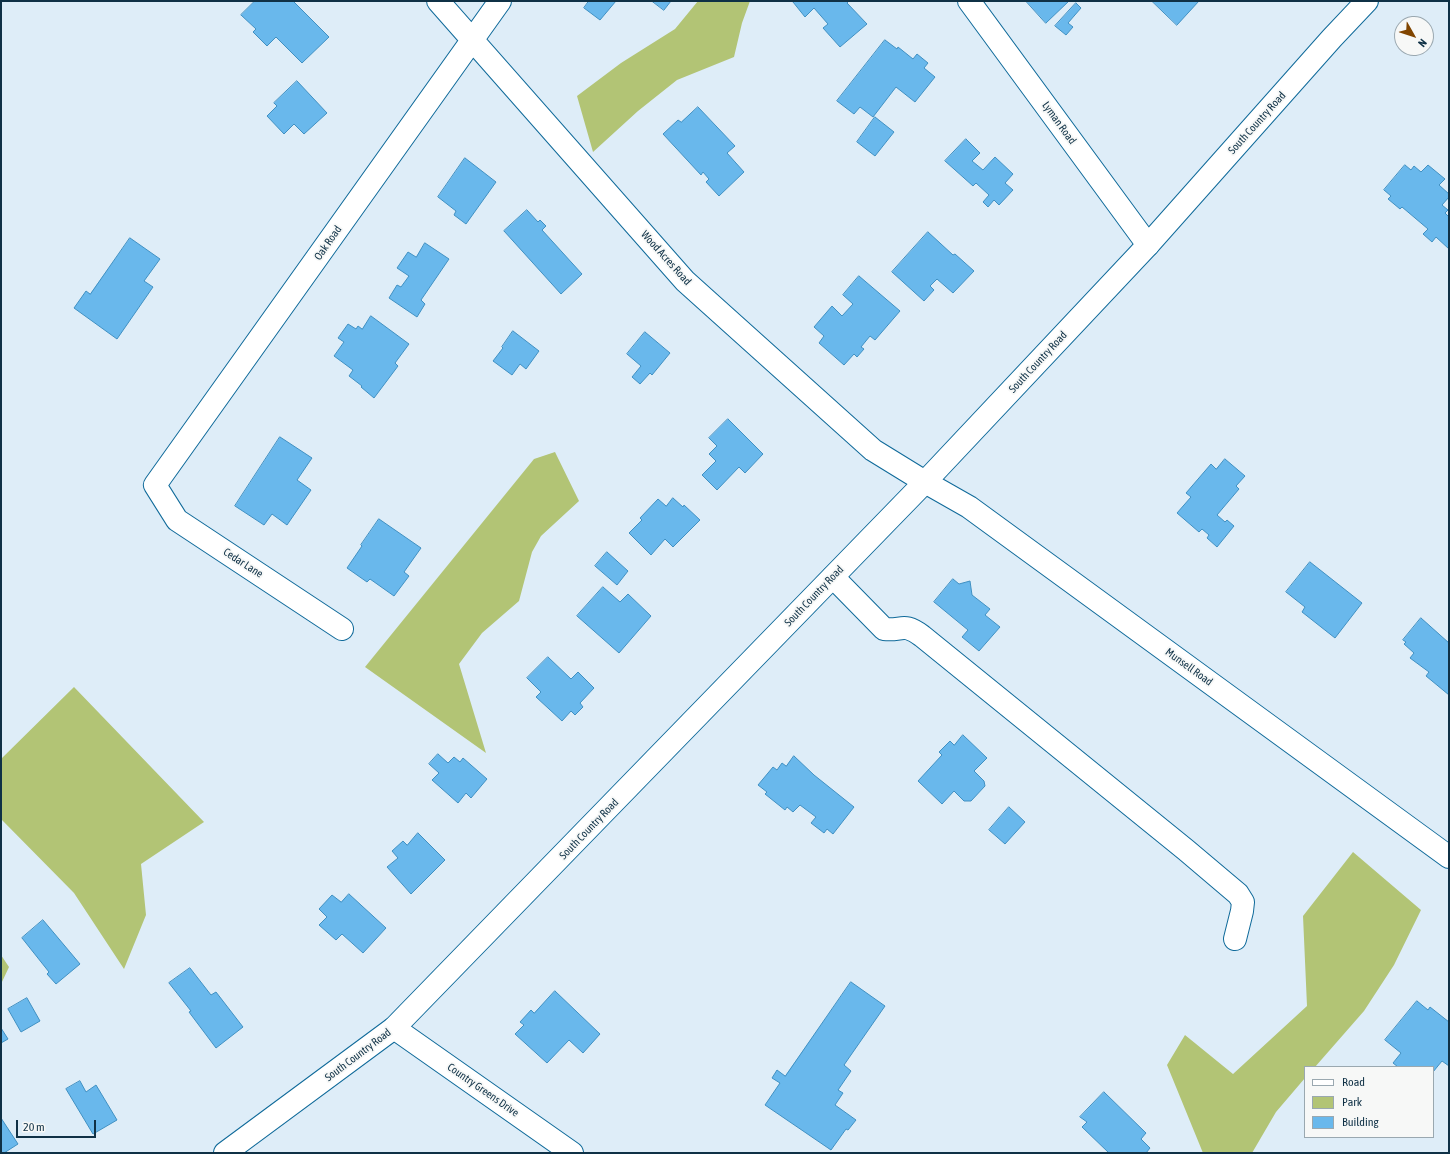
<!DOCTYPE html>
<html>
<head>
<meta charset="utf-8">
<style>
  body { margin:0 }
  #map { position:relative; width:1450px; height:1154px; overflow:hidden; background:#deedf8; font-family:"Asap Condensed",sans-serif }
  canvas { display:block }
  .frame { position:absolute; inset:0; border:2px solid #0f3146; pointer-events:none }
  .legend { position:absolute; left:1304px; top:1066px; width:130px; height:72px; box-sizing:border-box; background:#f7f8f7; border:1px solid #9aa8b0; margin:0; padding:5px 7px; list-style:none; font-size:12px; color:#0f3146 }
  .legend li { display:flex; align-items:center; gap:8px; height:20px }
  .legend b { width:20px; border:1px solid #9aa8b0 }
  .north { position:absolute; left:1394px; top:16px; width:40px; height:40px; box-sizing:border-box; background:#f7f8f7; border:1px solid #9aa8b0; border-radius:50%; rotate:129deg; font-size:11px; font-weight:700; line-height:16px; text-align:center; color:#0f3146 }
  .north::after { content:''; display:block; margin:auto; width:14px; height:18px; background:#814500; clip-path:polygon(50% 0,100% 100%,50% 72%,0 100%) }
  .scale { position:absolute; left:16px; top:1120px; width:80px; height:18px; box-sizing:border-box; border:2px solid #0f3146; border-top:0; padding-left:5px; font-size:12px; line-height:14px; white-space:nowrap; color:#0f3146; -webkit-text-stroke:3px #f7f8f7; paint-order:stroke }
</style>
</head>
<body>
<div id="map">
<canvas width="1450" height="1154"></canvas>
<div class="frame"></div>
<ul class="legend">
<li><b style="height:5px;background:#fff"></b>Road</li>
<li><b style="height:11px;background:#b2c475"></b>Park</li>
<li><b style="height:11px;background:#69b8ec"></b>Building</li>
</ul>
<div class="north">N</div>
<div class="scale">20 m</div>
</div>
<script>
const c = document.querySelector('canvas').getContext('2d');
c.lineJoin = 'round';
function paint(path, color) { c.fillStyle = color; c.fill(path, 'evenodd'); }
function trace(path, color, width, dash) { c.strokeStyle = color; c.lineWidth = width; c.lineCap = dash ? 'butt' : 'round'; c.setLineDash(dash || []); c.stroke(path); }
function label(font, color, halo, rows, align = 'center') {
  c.font = font + ' "Asap Condensed",sans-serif'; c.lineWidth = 3.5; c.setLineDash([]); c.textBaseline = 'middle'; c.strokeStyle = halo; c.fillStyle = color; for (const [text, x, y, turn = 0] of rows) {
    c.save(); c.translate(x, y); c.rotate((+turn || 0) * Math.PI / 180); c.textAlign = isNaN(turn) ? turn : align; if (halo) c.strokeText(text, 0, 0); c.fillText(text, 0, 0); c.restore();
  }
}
const green = new Path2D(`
  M 698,1 L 750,1 L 742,23 L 734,57 L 677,80 L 638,111 L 593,152 L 577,96 L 621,63 L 675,29 Z
  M 555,452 L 579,501 L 541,536 L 532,552 L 519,601 L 482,633 L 459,664 L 486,753 L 365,667 L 534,459 Z
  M 74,687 L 204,822 L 141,864 L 146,915 L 124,969 L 74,893 L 1,819 L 1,759 Z
  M 1353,852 L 1421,910 L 1394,965 L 1364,1011 L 1315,1067 L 1305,1067 L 1305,1078 L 1276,1112 L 1252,1153 L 1203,1153 L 1167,1065 L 1185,1035 L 1233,1074 L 1307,1006 L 1303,916 Z
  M 1,955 L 9,967 L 1,984 Z`);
const building = new Path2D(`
  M 255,1 L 293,1 L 329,37 L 302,63 L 276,37 L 267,46 L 253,32 L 256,29 L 241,15 Z
  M 589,1 L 616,1 L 600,20 L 584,8 Z
  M 652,1 L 671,1 L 664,10 Z
  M 794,1 L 849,1 L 847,3 L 867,24 L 840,47 L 823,28 L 828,24 L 814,8 L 805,17 L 793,2 Z
  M 1026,1 L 1069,1 L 1046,23 Z
  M 1152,1 L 1199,1 L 1177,25 Z
  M 1076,3 L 1081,8 L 1068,23 L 1073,27 L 1066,35 L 1055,26 Z
  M 885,40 L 897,49 L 898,47 L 913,59 L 917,54 L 928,63 L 924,68 L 935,77 L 915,102 L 896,87 L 873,117 L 860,107 L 854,114 L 837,101 Z
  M 297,81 L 327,113 L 304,134 L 294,124 L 284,134 L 267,116 L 277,106 L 274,103 Z
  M 698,107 L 735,146 L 727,153 L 744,172 L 719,196 L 706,182 L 709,179 L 703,172 L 701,175 L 663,134 L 678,120 L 681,122 Z
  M 875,117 L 894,132 L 875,156 L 857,142 Z
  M 966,139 L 980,153 L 972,161 L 983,170 L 995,157 L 1013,174 L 1005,183 L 1013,190 L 999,205 L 994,200 L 988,207 L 983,202 L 989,195 L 976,183 L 973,186 L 945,161 Z
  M 465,158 L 496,182 L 466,224 L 454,215 L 456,211 L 438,197 Z
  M 1405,165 L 1411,170 L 1414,166 L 1421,172 L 1428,165 L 1445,179 L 1439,185 L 1449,194 L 1449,197 L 1442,205 L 1448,210 L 1445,213 L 1449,217 L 1449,249 L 1436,237 L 1432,242 L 1423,234 L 1428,229 L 1402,207 L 1400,209 L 1388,199 L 1391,196 L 1384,190 Z
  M 527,210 L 538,222 L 540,220 L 546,226 L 542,230 L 582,274 L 561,294 L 504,231 Z
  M 928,232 L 953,255 L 955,254 L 974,271 L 953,293 L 937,279 L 930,286 L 934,290 L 924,301 L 892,272 Z
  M 130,238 L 160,259 L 144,281 L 153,287 L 117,339 L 74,308 L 86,291 L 90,294 Z
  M 425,243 L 449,259 L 421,300 L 425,304 L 417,317 L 389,298 L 397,285 L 401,287 L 409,276 L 397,268 L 408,252 L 416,257 Z
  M 859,276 L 900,311 L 875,340 L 870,336 L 861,347 L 864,349 L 857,357 L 854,354 L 844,365 L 819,343 L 824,336 L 814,327 L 832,306 L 842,316 L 853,304 L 843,295 Z
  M 371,316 L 409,344 L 395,363 L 398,366 L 374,398 L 361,387 L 362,386 L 349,376 L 353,370 L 334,356 L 344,342 L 338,338 L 348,324 L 356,329 L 358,326 L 362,329 Z
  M 513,331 L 539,351 L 526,369 L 520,364 L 512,375 L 493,361 L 503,348 L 502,347 Z
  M 645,332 L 670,353 L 652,375 L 650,373 L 640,384 L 632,377 L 641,366 L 627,354 Z
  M 728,419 L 763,454 L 745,473 L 739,467 L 717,490 L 702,475 L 716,461 L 709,454 L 717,446 L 709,438 Z
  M 280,437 L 312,458 L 297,480 L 311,490 L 287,525 L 272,514 L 264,525 L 235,506 Z
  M 1225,459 L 1245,476 L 1236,486 L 1239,489 L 1217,515 L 1225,522 L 1227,520 L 1234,526 L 1217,547 L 1207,538 L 1209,535 L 1202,529 L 1199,532 L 1177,513 L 1191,497 L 1186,493 L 1211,464 L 1216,469 Z
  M 673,498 L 683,507 L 684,505 L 700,520 L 673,547 L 665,539 L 651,555 L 629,533 L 642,520 L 640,518 L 658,499 L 666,506 Z
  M 379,519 L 421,548 L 404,572 L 409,576 L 394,596 L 370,579 L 367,582 L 347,568 L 362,546 L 361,545 Z
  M 607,552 L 628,571 L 617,585 L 595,566 Z
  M 1310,562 L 1362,603 L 1335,638 L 1302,612 L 1305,607 L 1286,592 Z
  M 953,579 L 959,584 L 970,581 L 972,595 L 990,609 L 985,615 L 1000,627 L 979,651 L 962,637 L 968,630 L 934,602 Z
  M 603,587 L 620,602 L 628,594 L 651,616 L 619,653 L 577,616 Z
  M 1421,618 L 1449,643 L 1449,695 L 1426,676 L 1429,672 L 1410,658 L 1414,653 L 1404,644 L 1406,642 L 1403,640 Z
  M 548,657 L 571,679 L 578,672 L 594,688 L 580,703 L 583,707 L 575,715 L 571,711 L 562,721 L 536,697 L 541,692 L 527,678 Z
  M 963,735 L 987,758 L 974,771 L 984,781 L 985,786 L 971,801 L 964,801 L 954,791 L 942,804 L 918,781 L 942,755 L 939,752 L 950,741 L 954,745 Z
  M 438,754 L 448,763 L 454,757 L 460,762 L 463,758 L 487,779 L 471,798 L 466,793 L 458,803 L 432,780 L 439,773 L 429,764 Z
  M 794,756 L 814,775 L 854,807 L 833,834 L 827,829 L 824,833 L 811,823 L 816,817 L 800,805 L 793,812 L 787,807 L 785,810 L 765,794 L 767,792 L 758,785 L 773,767 L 777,770 L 782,763 L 786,766 Z
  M 1009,807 L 1025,822 L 1005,844 L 989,830 Z
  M 418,833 L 445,860 L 411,894 L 387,867 L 398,858 L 392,851 L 403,841 L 407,845 Z
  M 349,894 L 386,928 L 363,953 L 342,934 L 336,940 L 319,925 L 327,917 L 319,909 L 332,895 L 341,902 Z
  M 43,920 L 80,964 L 56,984 L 47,974 L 49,972 L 22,938 Z
  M 190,968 L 211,995 L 216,992 L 243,1027 L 216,1048 L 189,1012 L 191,1011 L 169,983 Z
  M 851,982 L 885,1006 L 844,1065 L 851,1071 L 838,1090 L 843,1093 L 835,1105 L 856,1120 L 848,1130 L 846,1129 L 831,1150 L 765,1105 L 780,1083 L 772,1078 L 777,1070 L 785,1076 Z
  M 555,991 L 600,1034 L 583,1053 L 569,1040 L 547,1063 L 515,1034 L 524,1025 L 520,1022 L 531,1010 L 534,1013 Z
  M 27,998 L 40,1021 L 21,1032 L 8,1009 Z
  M 1417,1001 L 1428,1010 L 1430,1007 L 1449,1022 L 1449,1066 L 1442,1061 L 1433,1072 L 1433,1067 L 1398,1067 L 1393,1063 L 1401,1053 L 1385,1040 Z
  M 1,1028 L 8,1039 L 1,1043 Z
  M 80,1081 L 86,1092 L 96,1085 L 117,1120 L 93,1134 L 66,1089 Z
  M 1104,1092 L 1146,1133 L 1141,1139 L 1150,1148 L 1146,1153 L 1109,1153 L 1082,1127 L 1087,1122 L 1080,1117 Z
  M 1,1118 L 18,1144 L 4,1153 L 1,1153 Z`);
const minor = new Path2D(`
  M 438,1 L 685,281 L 873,450 L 925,482 L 969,507 L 1449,857
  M 969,1 L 1148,245
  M 833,577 L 884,629 C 903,631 903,622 922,636 L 1186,850 L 1238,894 L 1243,902 L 1242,911 L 1235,939
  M 342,629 L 177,520 L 155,485 L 500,1
  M 394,1028 L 572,1153`);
const major = new Path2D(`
  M 225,1153 L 394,1028 L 925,482 L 1148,245 L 1332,38 L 1367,1`);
const streetNames = [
  ["Lyman Road",1059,123,54],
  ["South Country Road",1257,123,-48],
  ["Oak Road",328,243,-55],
  ["Wood Acres Road",666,258,48],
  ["South Country Road",1038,362,-47],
  ["Cedar Lane",243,563,33],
  ["South Country Road",814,596,-46],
  ["Munsell Road",1189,667,36],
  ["South Country Road",589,829,-46],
  ["South Country Road",358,1055,-37],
  ["Country Greens Drive",483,1090,35]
];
paint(green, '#b2c475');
paint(building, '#69b8ec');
trace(building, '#4090c2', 1);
trace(minor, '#0f6a9a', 24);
trace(major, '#0f6a9a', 24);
trace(minor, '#fff', 22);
trace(major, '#fff', 22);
label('11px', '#0f3146', '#f7f8f7', streetNames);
</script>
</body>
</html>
